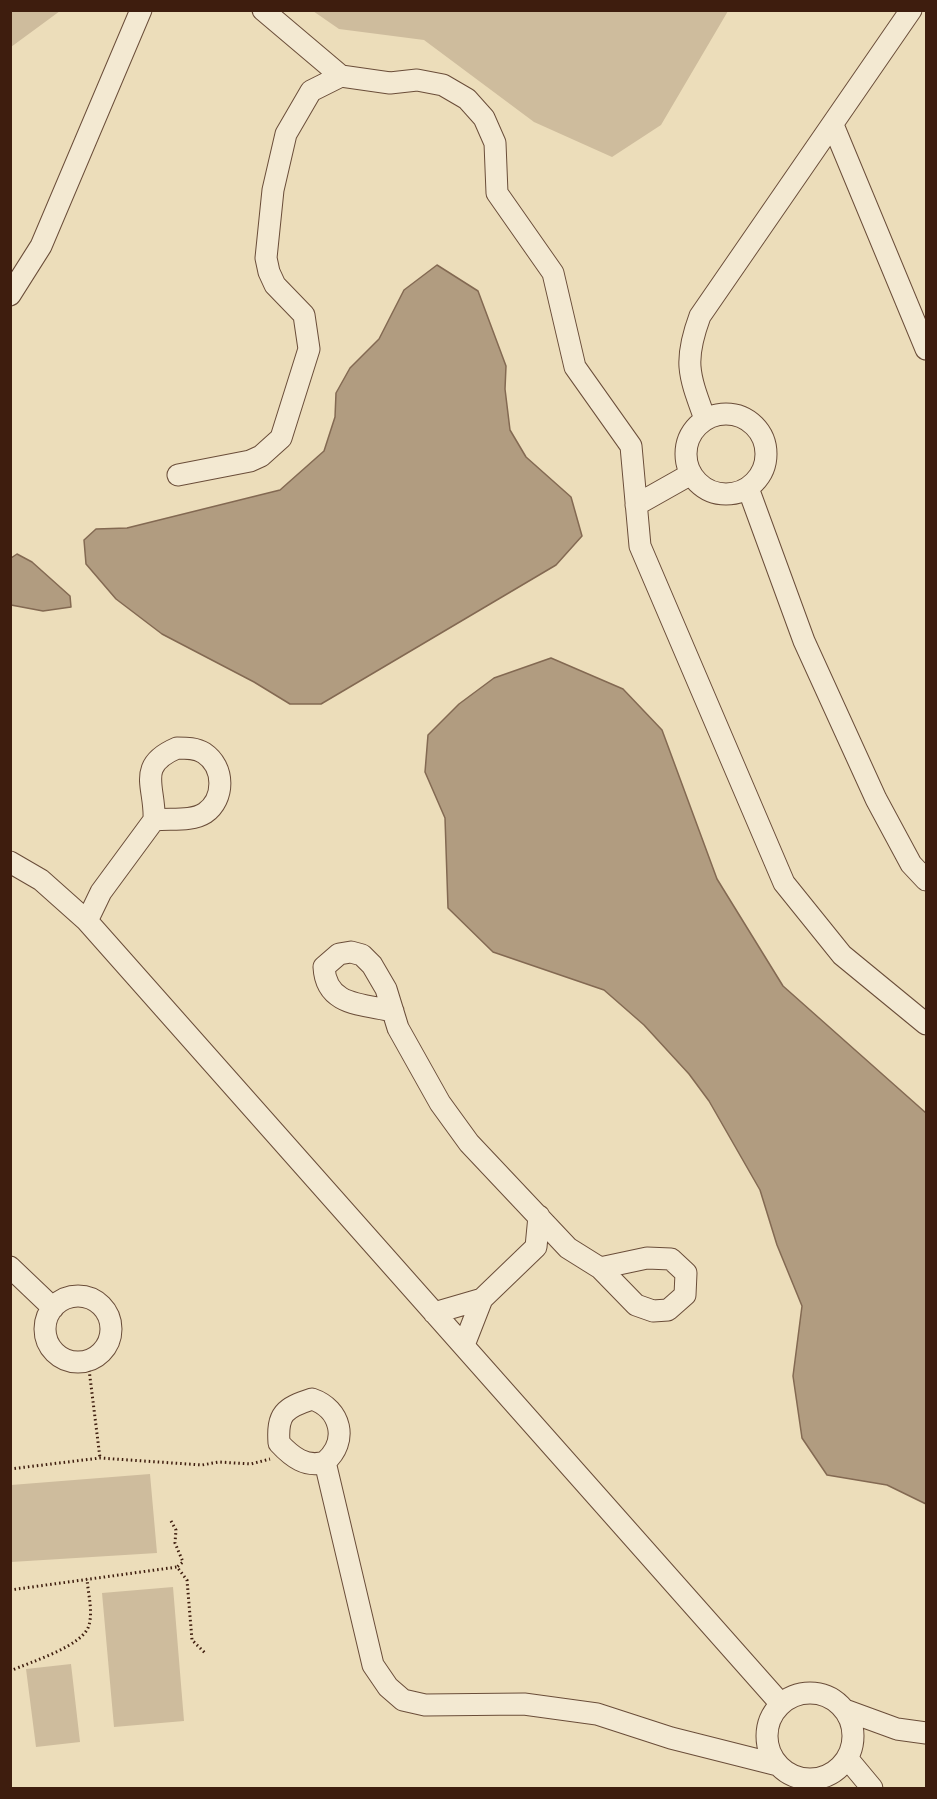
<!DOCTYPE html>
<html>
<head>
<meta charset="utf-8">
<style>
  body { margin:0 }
  #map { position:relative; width:937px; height:1799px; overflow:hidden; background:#ecddba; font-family:"Libre Caslon Text",serif }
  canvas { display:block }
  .frame { position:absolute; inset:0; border:12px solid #3e1d0e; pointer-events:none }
</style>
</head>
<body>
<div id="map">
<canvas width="937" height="1799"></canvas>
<div class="frame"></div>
</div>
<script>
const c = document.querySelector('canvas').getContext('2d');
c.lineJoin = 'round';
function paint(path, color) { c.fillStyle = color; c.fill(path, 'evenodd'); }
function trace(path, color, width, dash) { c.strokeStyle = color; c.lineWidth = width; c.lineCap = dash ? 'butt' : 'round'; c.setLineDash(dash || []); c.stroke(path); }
const green = new Path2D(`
  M 11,10 L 60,10 L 60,11 L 11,47 Z
  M 313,11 L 728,11 L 661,125 L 612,157 L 534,122 L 424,40 L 339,29 Z
  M 150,1474 L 157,1553 L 11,1562 L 11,1485 Z
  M 173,1587 L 184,1721 L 114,1727 L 102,1593 Z
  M 71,1664 L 80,1742 L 36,1747 L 26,1669 Z`);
const water = new Path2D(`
  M 437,265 L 478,291 L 506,366 L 505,389 L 510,430 L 526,457 L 571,497 L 582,536 L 556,565 L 321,704 L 290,704 L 254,682 L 162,634 L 116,599 L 86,564 L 84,540 L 96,529 L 127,528 L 280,490 L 324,451 L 335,417 L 336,393 L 350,368 L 379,339 L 404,290 Z
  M 17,554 L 32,562 L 70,596 L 71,607 L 43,611 L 11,605 L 11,558 Z
  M 551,658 L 623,689 L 662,730 L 717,879 L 783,986 L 926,1113 L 926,1504 L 887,1485 L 827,1475 L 802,1438 L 793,1376 L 802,1306 L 777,1245 L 760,1190 L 709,1101 L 689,1074 L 644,1025 L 604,990 L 493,952 L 448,908 L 445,818 L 425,772 L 428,735 L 459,704 L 494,678 Z`);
const path = new Path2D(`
  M 88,1361 L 100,1458
  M 10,1469 L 100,1458 L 202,1465 L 219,1462 L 251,1464 L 270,1459
  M 171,1521 L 176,1530 L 175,1543 L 183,1562 L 177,1567
  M 10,1590 L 177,1567 L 187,1580 L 192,1640 L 206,1654
  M 10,1671 C 30,1662 84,1646 89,1625 C 93,1611 88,1593 87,1579`);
const minor = new Path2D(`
  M 263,10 L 341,76 L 390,83 L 417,80 L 443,85 L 467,99 L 484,118 L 495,143 L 497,193 L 553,273 L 575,367 L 631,446 L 640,546 L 784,883 L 842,955 L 926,1024
  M 833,125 L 926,349
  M 10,295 L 41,246 L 141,10
  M686 454a40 40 0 1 1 80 0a40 40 0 1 1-80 0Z
  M 705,419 C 689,375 683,362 700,316 L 911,10
  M 178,475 L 250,461 L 261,456 L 281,438 L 309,349 L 304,315 L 275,285 L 269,272 L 266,258 L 273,190 L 286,134 L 311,91 L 341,76
  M 748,488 L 804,641 L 876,799 L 911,864 L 926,880
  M 636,505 L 691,474
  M 177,748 C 187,748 196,748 204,753 C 225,767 225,799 205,813 C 191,822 170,818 154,820 C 156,787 135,766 177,748 Z
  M 10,862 L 41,880 L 87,921 L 781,1704
  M 87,921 L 101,892 L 154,820
  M 393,1011 C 362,1004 326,1006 324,967 L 339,954 L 351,952 L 362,955 L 372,965 L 386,989 L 398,1028 L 440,1103 L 469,1143 L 568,1248 L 600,1268 L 636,1305 L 653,1311 L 668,1310 L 685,1295 L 686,1273 L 671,1259 L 647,1258 L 600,1268
  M 10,1267 L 53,1308
  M45 1329a33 33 0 1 1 66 0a33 33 0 1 1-66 0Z
  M 434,1313 L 482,1299
  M 464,1345 L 482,1299 L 536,1247 L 539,1216
  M 325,1462 C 306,1468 292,1457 279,1443 C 277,1414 284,1408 312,1399 C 341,1409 349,1441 325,1462 L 373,1665 L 388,1687 L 403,1700 L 425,1705 L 524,1704 L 597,1714 L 671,1738 L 778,1765
  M767 1736a43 43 0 1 1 86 0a43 43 0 1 1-86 0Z
  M 845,1710 L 897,1729 L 926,1733
  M 847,1758 L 872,1788`);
paint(green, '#cebc9d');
paint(water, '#b19c80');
trace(water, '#836952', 1.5);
trace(minor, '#6a4d39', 23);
trace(path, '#3e1d0e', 3, [1.5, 3]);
trace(minor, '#f3e9d2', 21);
</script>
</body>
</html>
